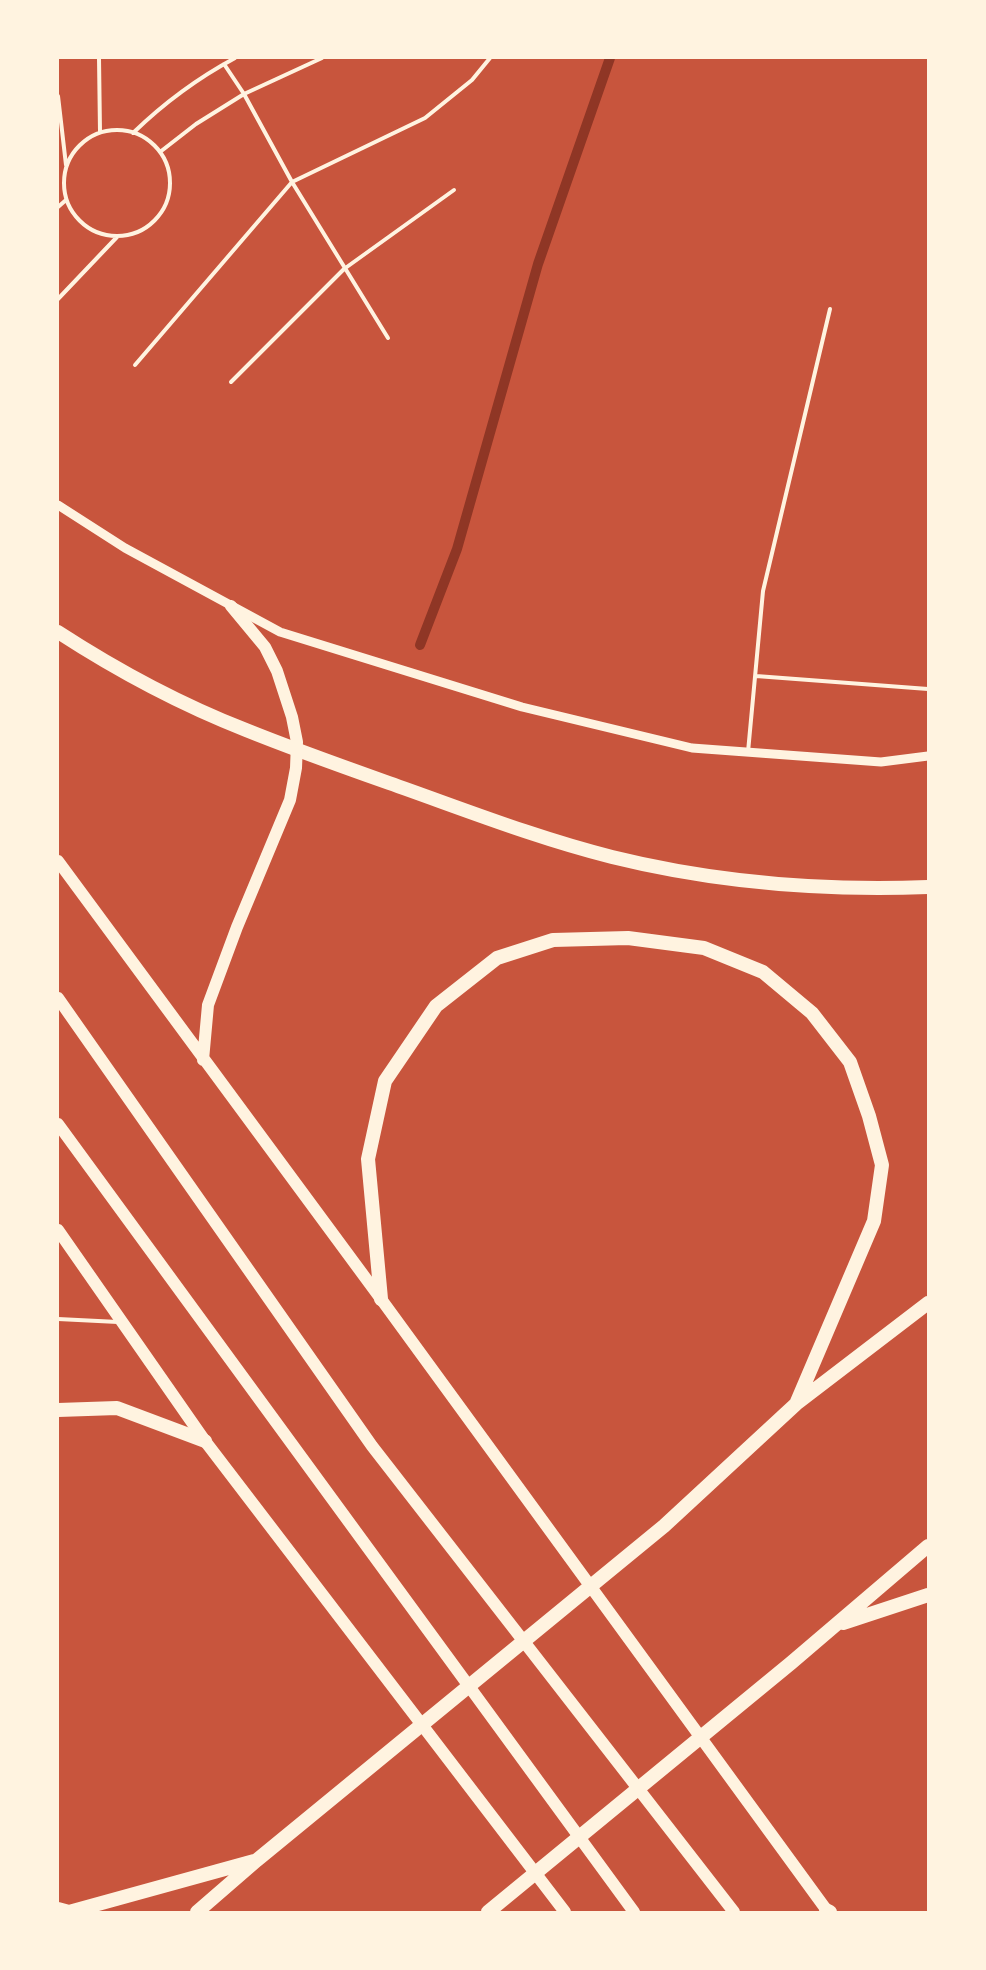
<!DOCTYPE html>
<html>
<head>
<meta charset="utf-8">
<style>
  body { margin:0 }
  #map { position:relative; width:986px; height:1970px; overflow:hidden; background:#c8553d; font-family:Helvetica,sans-serif }
  canvas { display:block }
  .frame { position:absolute; inset:0; border:59px solid #fff3e0; pointer-events:none }
</style>
</head>
<body>
<div id="map">
<canvas width="986" height="1970"></canvas>
<div class="frame"></div>
</div>
<script>
const c = document.querySelector('canvas').getContext('2d');
c.lineJoin = 'round';
function trace(path, color, width, dash) { c.strokeStyle = color; c.lineWidth = width; c.lineCap = dash ? 'butt' : 'round'; c.setLineDash(dash || []); c.stroke(path); }
const stream = new Path2D(`
  M 420,645 L 457,549 L 538,264 L 610,58`);
const service = new Path2D(`
  M 99,58 L 100,132
  M 224,64 L 244,94 L 292,182 L 425,118 L 472,80 L 490,58
  M 58,96 L 66,165
  M64 183a53 53 0 1 1 106 0a53 53 0 1 1-106 0Z
  M 133,133 C 165,102 196,79 235,58
  M 160,152 L 196,124 L 244,94 L 322,58
  M 58,207 L 66,200
  M 58,299 L 117,237
  M 135,365 L 292,182 L 388,338
  M 231,382 L 344,269 L 454,190
  M 756,676 L 928,689
  M 748,752 L 763,591 L 830,309
  M 58,1319 L 118,1322`);
const tertiary = new Path2D(`
  M 58,505 L 125,548 L 280,632 L 522,707 L 692,748 L 881,762 L 928,756`);
const primary = new Path2D(`
  M 58,861 L 381,1299 L 828,1912
  M 58,998 L 372,1446 L 734,1912
  M 203,1060 L 208,1005 L 237,927 L 290,800 L 296,768 L 297,742 L 292,717 L 277,671 L 265,647 L 231,606
  M 58,1124 L 634,1912
  M 58,1230 L 205,1441 L 565,1912`);
const trunk = new Path2D(`
  M 58,632 C 115,669 182,705 246,730 C 293,749 341,766 389,783 C 463,809 536,838 612,857 C 717,883 822,891 928,887
  M 381,1299 L 368,1159 L 385,1081 L 436,1006 L 497,958 L 553,940 L 628,938 L 704,948 L 763,972 L 812,1013 L 850,1062 L 869,1116 L 882,1165 L 874,1221 L 796,1404
  M 58,1410 L 117,1408 L 205,1441
  M 843,1623 L 928,1595
  M 58,1909 L 69,1912 L 254,1861
  M 826,1910 L 830,1912
  M 197,1912 L 257,1860 L 664,1526 L 796,1404 L 928,1303
  M 488,1912 L 791,1663 L 928,1546`);
trace(stream, '#8f3625', 10);
trace(service, '#fff3e0', 4);
trace(tertiary, '#fff3e0', 9);
trace(primary, '#fff3e0', 12);
trace(trunk, '#fff3e0', 14);
</script>
</body>
</html>
